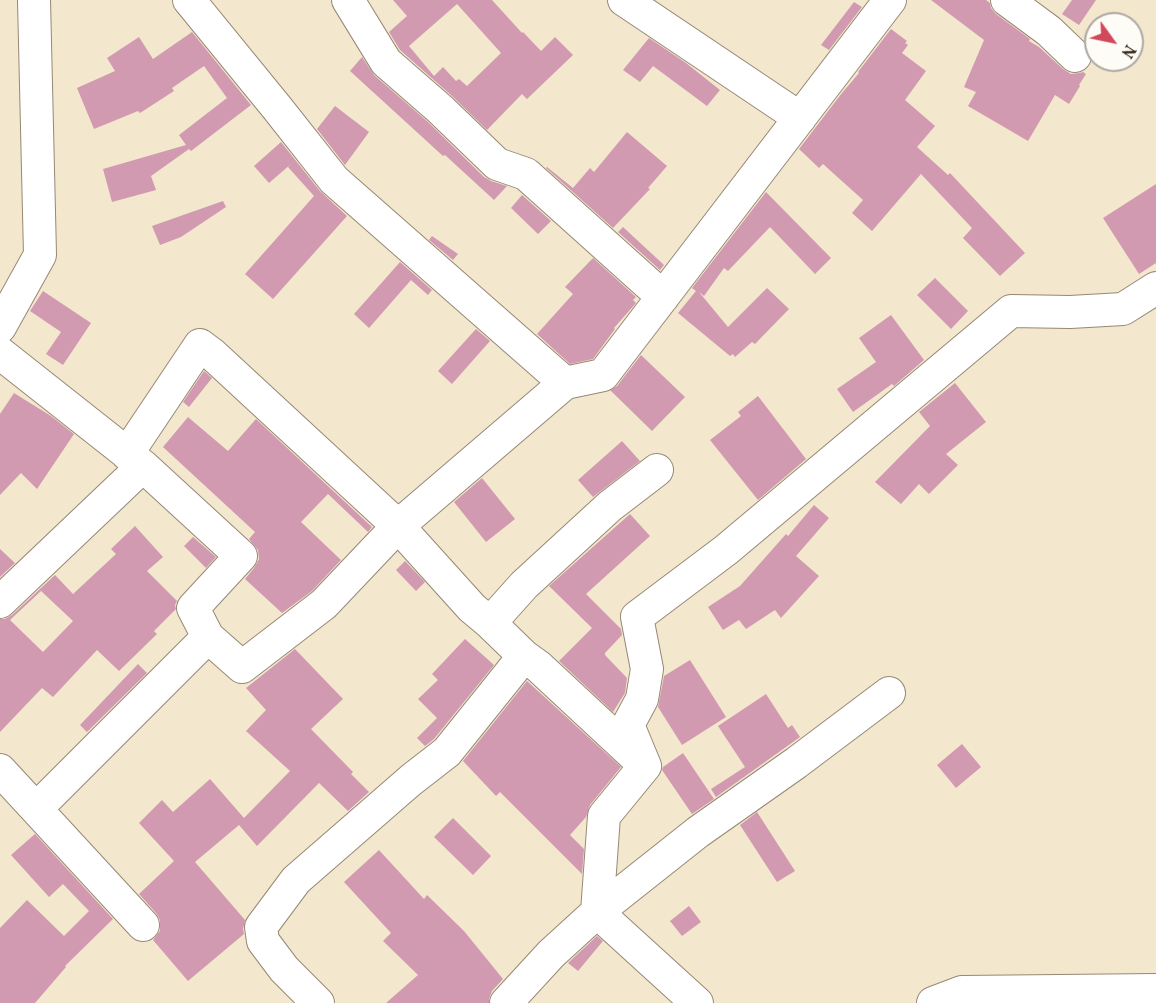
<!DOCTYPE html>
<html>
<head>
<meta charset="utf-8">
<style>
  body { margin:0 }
  #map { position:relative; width:1156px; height:1003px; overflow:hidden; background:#f3e7ce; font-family:Vollkorn,serif }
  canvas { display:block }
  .north { position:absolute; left:1084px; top:12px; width:60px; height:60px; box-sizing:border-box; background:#fdfcf7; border:2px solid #afa8a0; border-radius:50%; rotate:123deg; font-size:16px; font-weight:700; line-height:24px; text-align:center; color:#3b2a1e }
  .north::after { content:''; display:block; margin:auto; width:21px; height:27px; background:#d1495b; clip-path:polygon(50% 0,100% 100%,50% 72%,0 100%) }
</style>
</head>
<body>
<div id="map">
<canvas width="1156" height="1003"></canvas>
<div class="north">N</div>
</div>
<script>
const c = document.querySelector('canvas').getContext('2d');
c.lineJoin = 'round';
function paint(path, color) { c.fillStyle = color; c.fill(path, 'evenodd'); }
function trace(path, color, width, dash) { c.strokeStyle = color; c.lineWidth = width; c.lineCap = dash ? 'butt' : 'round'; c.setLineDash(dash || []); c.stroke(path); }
const building = new Path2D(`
  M 393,0 L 492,0 L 522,33 L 523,32 L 541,51 L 555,37 L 573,55 L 527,99 L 522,94 L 487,130 L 452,96 L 400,50 L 389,32 L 407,16 ZM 457,4 L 501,53 L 467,86 L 459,79 L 456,81 L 443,67 L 434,76 L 409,46 Z
  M 931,0 L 986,0 L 990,3 L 991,8 L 996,14 L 1030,39 L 1029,41 L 1039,47 L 1063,69 L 1071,74 L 1079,73 L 1083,72 L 1086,74 L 1079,85 L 1080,86 L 1069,104 L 1055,95 L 1028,141 L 968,106 L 976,92 L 964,87 L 984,40 Z
  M 1072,0 L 1096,0 L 1079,25 L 1062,14 Z
  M 854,2 L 862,7 L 829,50 L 821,45 Z
  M 891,29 L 907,41 L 905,43 L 908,45 L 902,53 L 926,71 L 905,100 L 935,126 L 917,147 L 948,175 L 950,173 L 1025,253 L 1000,276 L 963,238 L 972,228 L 921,174 L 872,231 L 852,213 L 863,200 L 823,164 L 819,168 L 799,149 L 842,93 L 859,73 L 858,72 Z
  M 192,32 L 251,105 L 191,151 L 189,149 L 151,176 L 156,190 L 112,202 L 103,169 L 186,145 L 179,135 L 227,98 L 204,66 L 172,88 L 174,91 L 140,113 L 138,111 L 94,129 L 77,88 L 115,71 L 107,58 L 139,37 L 153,59 Z
  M 649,38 L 686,63 L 720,90 L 707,106 L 653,66 L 640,82 L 623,70 Z
  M 362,57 L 374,75 L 428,122 L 484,177 L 491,181 L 507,186 L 494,200 L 445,155 L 443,156 L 350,71 Z
  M 335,106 L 369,132 L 345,165 L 317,129 Z
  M 627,132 L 667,166 L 648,188 L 650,189 L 613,228 L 546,168 L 547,167 L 573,188 L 590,168 L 594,172 Z
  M 281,142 L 320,191 L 347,216 L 273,299 L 245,274 L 314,196 L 288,167 L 291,164 L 269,183 L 254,166 Z
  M 1156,184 L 1156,263 L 1139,274 L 1103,218 Z
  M 766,192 L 831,258 L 815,274 L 770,227 L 728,271 L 724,268 L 704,296 L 699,292 L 728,327 L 767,288 L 789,309 L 755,344 L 752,342 L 735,357 L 733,354 L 730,356 L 678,313 L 696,291 L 692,288 Z
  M 522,195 L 551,221 L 538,234 L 511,208 Z
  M 223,201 L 226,207 L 181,237 L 160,245 L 152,226 Z
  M 623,227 L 664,265 L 660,270 L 618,232 Z
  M 432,236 L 458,254 L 453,260 L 429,240 Z
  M 593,258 L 636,297 L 633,300 L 636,303 L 614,328 L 615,329 L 593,359 L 570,364 L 537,334 L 573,294 L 565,287 Z
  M 400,262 L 432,290 L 428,295 L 411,280 L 369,328 L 354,314 Z
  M 935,278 L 968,311 L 951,329 L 917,295 Z
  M 43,291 L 91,323 L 63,365 L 46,354 L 61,332 L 30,311 Z
  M 891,315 L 924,360 L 894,386 L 892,384 L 853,412 L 837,389 L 876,362 L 859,338 Z
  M 476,329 L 490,341 L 452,384 L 438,371 Z
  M 641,355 L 685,397 L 652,431 L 610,390 L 617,386 Z
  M 204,371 L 212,378 L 189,407 L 183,402 Z
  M 955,383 L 986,422 L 946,454 L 958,465 L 929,494 L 919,484 L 901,504 L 875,482 L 930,426 L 919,412 Z
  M 14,393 L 51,416 L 74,434 L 37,489 L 21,473 L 0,495 L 0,414 Z
  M 758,396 L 806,459 L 758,500 L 710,440 L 741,416 L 738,412 Z
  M 188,417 L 228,451 L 256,419 L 372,527 L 368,532 L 328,494 L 301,522 L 341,560 L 312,591 L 282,613 L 245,579 L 254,568 L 259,559 L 258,550 L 249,539 L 255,532 L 163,447 Z
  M 622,441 L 640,461 L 593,497 L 578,480 Z
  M 482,478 L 515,519 L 486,542 L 454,502 Z
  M 814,505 L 829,518 L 796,556 L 819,576 L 781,618 L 775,610 L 746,629 L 739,620 L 723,630 L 708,607 L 740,586 L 786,534 L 788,536 Z
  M 630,514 L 650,536 L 586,594 L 621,629 L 622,635 L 605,653 L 605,655 L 627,678 L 625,693 L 613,712 L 559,661 L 592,628 L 549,586 Z
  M 135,526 L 163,557 L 147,571 L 177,601 L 175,605 L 176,609 L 154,631 L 157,634 L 119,671 L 97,650 L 53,697 L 42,688 L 0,732 L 0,619 L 5,619 L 12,615 L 55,575 L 73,594 L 116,554 L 111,549 ZM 41,591 L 73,621 L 43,652 L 10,620 Z
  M 193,537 L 216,557 L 206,568 L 184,546 Z
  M 0,549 L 15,563 L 0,577 Z
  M 405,561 L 425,582 L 416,591 L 396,570 Z
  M 465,639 L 494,665 L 434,739 L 425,746 L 417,738 L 437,718 L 418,699 L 438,680 L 432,674 Z
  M 295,649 L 343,699 L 311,729 L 353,772 L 351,774 L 369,792 L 348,811 L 319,783 L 257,846 L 239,825 L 195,862 L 245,920 L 243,929 L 244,934 L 188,981 L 153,940 L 160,931 L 160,920 L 156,913 L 139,894 L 174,861 L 139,823 L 162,800 L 173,812 L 210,779 L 244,818 L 290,771 L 246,731 L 266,710 L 246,688 Z
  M 690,660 L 726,717 L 682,745 L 658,707 L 664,676 Z
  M 138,664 L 147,673 L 87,732 L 80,725 Z
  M 527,681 L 621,767 L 590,805 L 586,817 L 570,835 L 584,849 L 582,874 L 500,792 L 496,796 L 463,761 Z
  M 766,694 L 788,728 L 792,725 L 800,737 L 716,797 L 711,789 L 745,767 L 718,726 Z
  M 962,744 L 981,767 L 956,788 L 937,765 Z
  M 683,753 L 714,799 L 692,814 L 662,770 L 663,767 Z
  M 757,812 L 795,871 L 777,882 L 740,825 Z
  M 453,818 L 491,856 L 473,875 L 434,837 Z
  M 35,834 L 113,919 L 65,966 L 66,967 L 35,1003 L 0,1003 L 0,928 L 27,900 L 64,936 L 89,911 L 63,884 L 49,897 L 11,855 Z
  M 379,850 L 424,899 L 427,895 L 464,931 L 503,979 L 492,991 L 489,999 L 489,1003 L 386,1003 L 418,975 L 383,941 L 391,933 L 344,882 Z
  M 689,906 L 701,922 L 682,936 L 670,921 Z
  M 597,936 L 603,941 L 578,971 L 568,963 Z`);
const minor = new Path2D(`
  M 189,0 L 278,109 L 334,180 L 565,383
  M 348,0 L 386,62 L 440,109 L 497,164 L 526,174 L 663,297
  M 624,0 L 800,118
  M 1007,0 L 1049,31 L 1075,56
  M 0,327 L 40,255 L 34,0
  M 0,353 L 143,466 L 241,556 L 193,608 L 208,637 L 242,667 L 324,604 L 398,526 L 565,383 L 603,375 L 890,0
  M 127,454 L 200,345 L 212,354 L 398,526 L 472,608 L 490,623 L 524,656 L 538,666 L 638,759
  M 0,602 L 143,466
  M 490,623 L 524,585 L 610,506 L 657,470
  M 0,770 L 143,925
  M 36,809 L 208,637
  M 318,1003 L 284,969 L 263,941 L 261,927 L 296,880 L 411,780 L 447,752 L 524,656
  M 506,1003 L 551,954 L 597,912 L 698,832 L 796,763 L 889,693
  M 697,1003 L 597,912 L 604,816 L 645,766 L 628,725 L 642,699 L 647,669 L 637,617 L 726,550 L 1011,311 L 1070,312 L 1123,309 L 1156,288
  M 933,1003 L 962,992 L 1156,990`);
paint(building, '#d29ab0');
trace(minor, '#978876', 34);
trace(minor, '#fff', 32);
</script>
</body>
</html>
